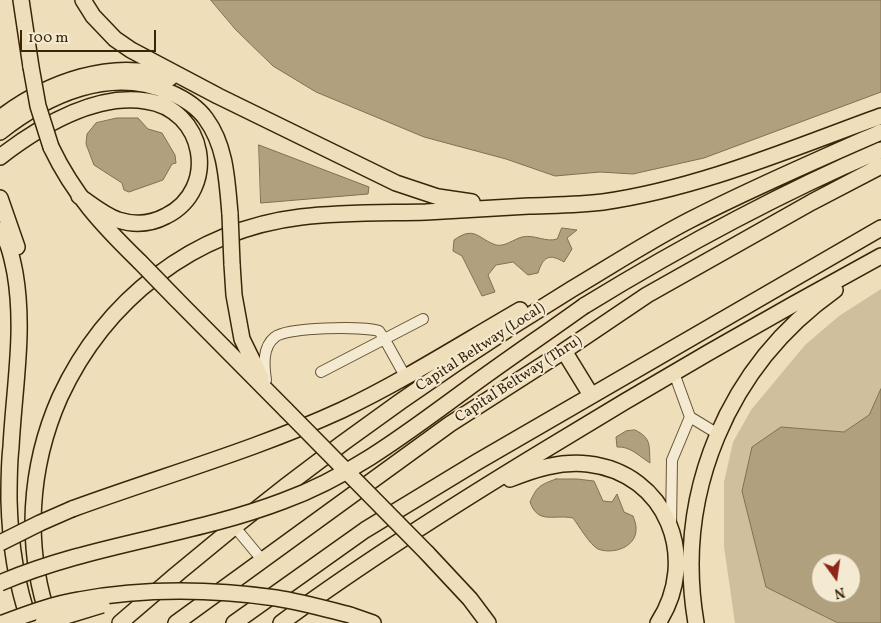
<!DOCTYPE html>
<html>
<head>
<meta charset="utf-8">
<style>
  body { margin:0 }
  #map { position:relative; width:881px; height:623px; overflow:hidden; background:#eedfba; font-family:Vollkorn,serif }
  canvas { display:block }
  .north { position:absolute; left:811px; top:553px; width:50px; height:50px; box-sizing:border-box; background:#f4ead2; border:1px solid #aa9b82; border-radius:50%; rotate:166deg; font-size:14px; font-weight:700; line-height:20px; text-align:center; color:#3b250a }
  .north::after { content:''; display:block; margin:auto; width:18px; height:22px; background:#8f2418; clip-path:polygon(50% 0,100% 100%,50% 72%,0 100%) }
  .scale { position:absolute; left:20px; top:30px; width:136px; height:22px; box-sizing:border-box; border:2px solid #3b250a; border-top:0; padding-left:6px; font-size:15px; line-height:18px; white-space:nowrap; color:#3b250a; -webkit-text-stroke:4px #f4ead2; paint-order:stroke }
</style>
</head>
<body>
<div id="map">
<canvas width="881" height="623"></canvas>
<div class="north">N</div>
<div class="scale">100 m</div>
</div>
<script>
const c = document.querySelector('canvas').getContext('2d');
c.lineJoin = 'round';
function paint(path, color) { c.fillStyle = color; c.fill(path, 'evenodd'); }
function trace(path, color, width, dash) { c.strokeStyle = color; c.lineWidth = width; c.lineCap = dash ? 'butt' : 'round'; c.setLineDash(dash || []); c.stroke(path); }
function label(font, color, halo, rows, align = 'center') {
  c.font = font + ' Vollkorn,serif'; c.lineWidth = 4; c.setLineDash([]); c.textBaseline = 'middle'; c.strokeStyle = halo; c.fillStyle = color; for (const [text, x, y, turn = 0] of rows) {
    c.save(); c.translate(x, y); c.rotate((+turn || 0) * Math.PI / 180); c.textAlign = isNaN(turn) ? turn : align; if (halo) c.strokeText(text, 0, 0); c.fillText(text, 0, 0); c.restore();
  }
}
const green = new Path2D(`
  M 881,289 L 881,389 L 869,415 L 844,432 L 781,427 L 766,586 L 838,623 L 735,623 L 724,547 L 724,482 L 733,442 L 751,410 L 805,345 L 839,316 Z`);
const water = new Path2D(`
  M 211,0 L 881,0 L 881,92 L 704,158 L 633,174 L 600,172 L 555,176 L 506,159 L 424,137 L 316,92 L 273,66 L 236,30 Z
  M 117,118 L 138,118 L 148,129 L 162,133 L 175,155 L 176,163 L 172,164 L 163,180 L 129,192 L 124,190 L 122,183 L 94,165 L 86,144 L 87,134 L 96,123 Z
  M 259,145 L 369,187 L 368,194 L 261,203 Z
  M 562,228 L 577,230 L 567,238 L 572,249 L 564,262 C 549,253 543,257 538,273 L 528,275 L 513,262 L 496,265 L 488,275 L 495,292 L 482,296 L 462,256 L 453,251 L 454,240 C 475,225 478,239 496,245 C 505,247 514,239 522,237 C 535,234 546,243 557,239 Z
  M 881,389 L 881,623 L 838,623 L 766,587 L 742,491 L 752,447 L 781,427 L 844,432 L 869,415 ZM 821,563 L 851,563 L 851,593 L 821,593 Z
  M 635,430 C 652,438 649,446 650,463 C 639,456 630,446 617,447 L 616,437 L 626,431 Z
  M 556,479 L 577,479 L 594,481 L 603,501 L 612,502 L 617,494 L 624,512 L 633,516 C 634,519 636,524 636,527 C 638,547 613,555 598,549 C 590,545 579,526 573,518 C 554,514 538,525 530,502 C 537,486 540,485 556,479 Z`);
const minor = new Path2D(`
  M 321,372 L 423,319
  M 266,380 C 264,366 262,347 275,337 C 287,327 363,326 379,331 L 385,340 L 405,376
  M 690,417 L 718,434
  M 234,526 L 263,561
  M 671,526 L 672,460 L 690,417 L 674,373`);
const highway = new Path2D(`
  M 21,0 L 31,67
  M 83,0 L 93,16 L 115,39 L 131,50 L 218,96 L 396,183 L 438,197 L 472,202
  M 0,118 C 46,83 113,57 170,78
  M 0,132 C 47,95 110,66 169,92 C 183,98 197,106 206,119 C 226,146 227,181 230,214
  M 51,147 C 74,195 102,225 140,262
  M 0,157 C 39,127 94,93 146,101 C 205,109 220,189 166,216 C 151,224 134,225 118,220 C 104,215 91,204 79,196
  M 0,198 L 17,247
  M 0,230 C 9,242 12,258 15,273 C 25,331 14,388 11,447 C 9,464 9,482 9,500 C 10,541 16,584 30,623
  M 232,264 L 234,295 L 242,339 L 261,378
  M 176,299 L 286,410
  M 584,306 C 682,246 776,195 881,150
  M 564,351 L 591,395
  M 510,479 C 535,469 560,461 588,464 C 667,473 700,559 658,623
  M 72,509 C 162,476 255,450 342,410 C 403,381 461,344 520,310
  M 427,553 L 470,599 L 488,623
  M 350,615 L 373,623
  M 49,619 C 24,546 29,467 60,397 C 105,300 193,230 301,217 C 342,212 385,213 426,212 C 461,210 495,208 529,206 C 554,205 579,205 603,202 C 700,188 790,149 881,116
  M 120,623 C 261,499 411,387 572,289 C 611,266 649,241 690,220 C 752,188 817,160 881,132
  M 176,623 L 450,424 L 564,351 L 647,295 L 812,202 L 881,166
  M 234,623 L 365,530 L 477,462 L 881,228
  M 281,623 C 365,561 454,505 543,451 C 654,383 767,318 881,256
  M 696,623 C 674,493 728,366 835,290`);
const highwayBridge = new Path2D(`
  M 31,67 L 38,106 L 51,147
  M 230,214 L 232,264
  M 140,262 L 176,299
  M 286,410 L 427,553
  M 0,543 L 40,523 L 72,509
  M 0,583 C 91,544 191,536 283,501 C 352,476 408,432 467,389 C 505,361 545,334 584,306
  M 3,623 C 27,614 54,604 79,600 C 144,588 211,589 276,598 C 301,602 326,609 350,615
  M 43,623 L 102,605`);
const streetNames = [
  ["Capital Beltway (Local)",481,348,-33],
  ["Capital Beltway (Thru)",519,380,-33]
];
paint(green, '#d0bf9c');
paint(water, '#b1a07e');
trace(water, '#826f50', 1);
trace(minor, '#685436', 12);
trace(highway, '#3b250a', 18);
trace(minor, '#f4ead2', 10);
trace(highway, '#eedfba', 15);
trace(highwayBridge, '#3b250a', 18, []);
trace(highwayBridge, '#eedfba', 15);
label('15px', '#3b250a', '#f4ead2', streetNames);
</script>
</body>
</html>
